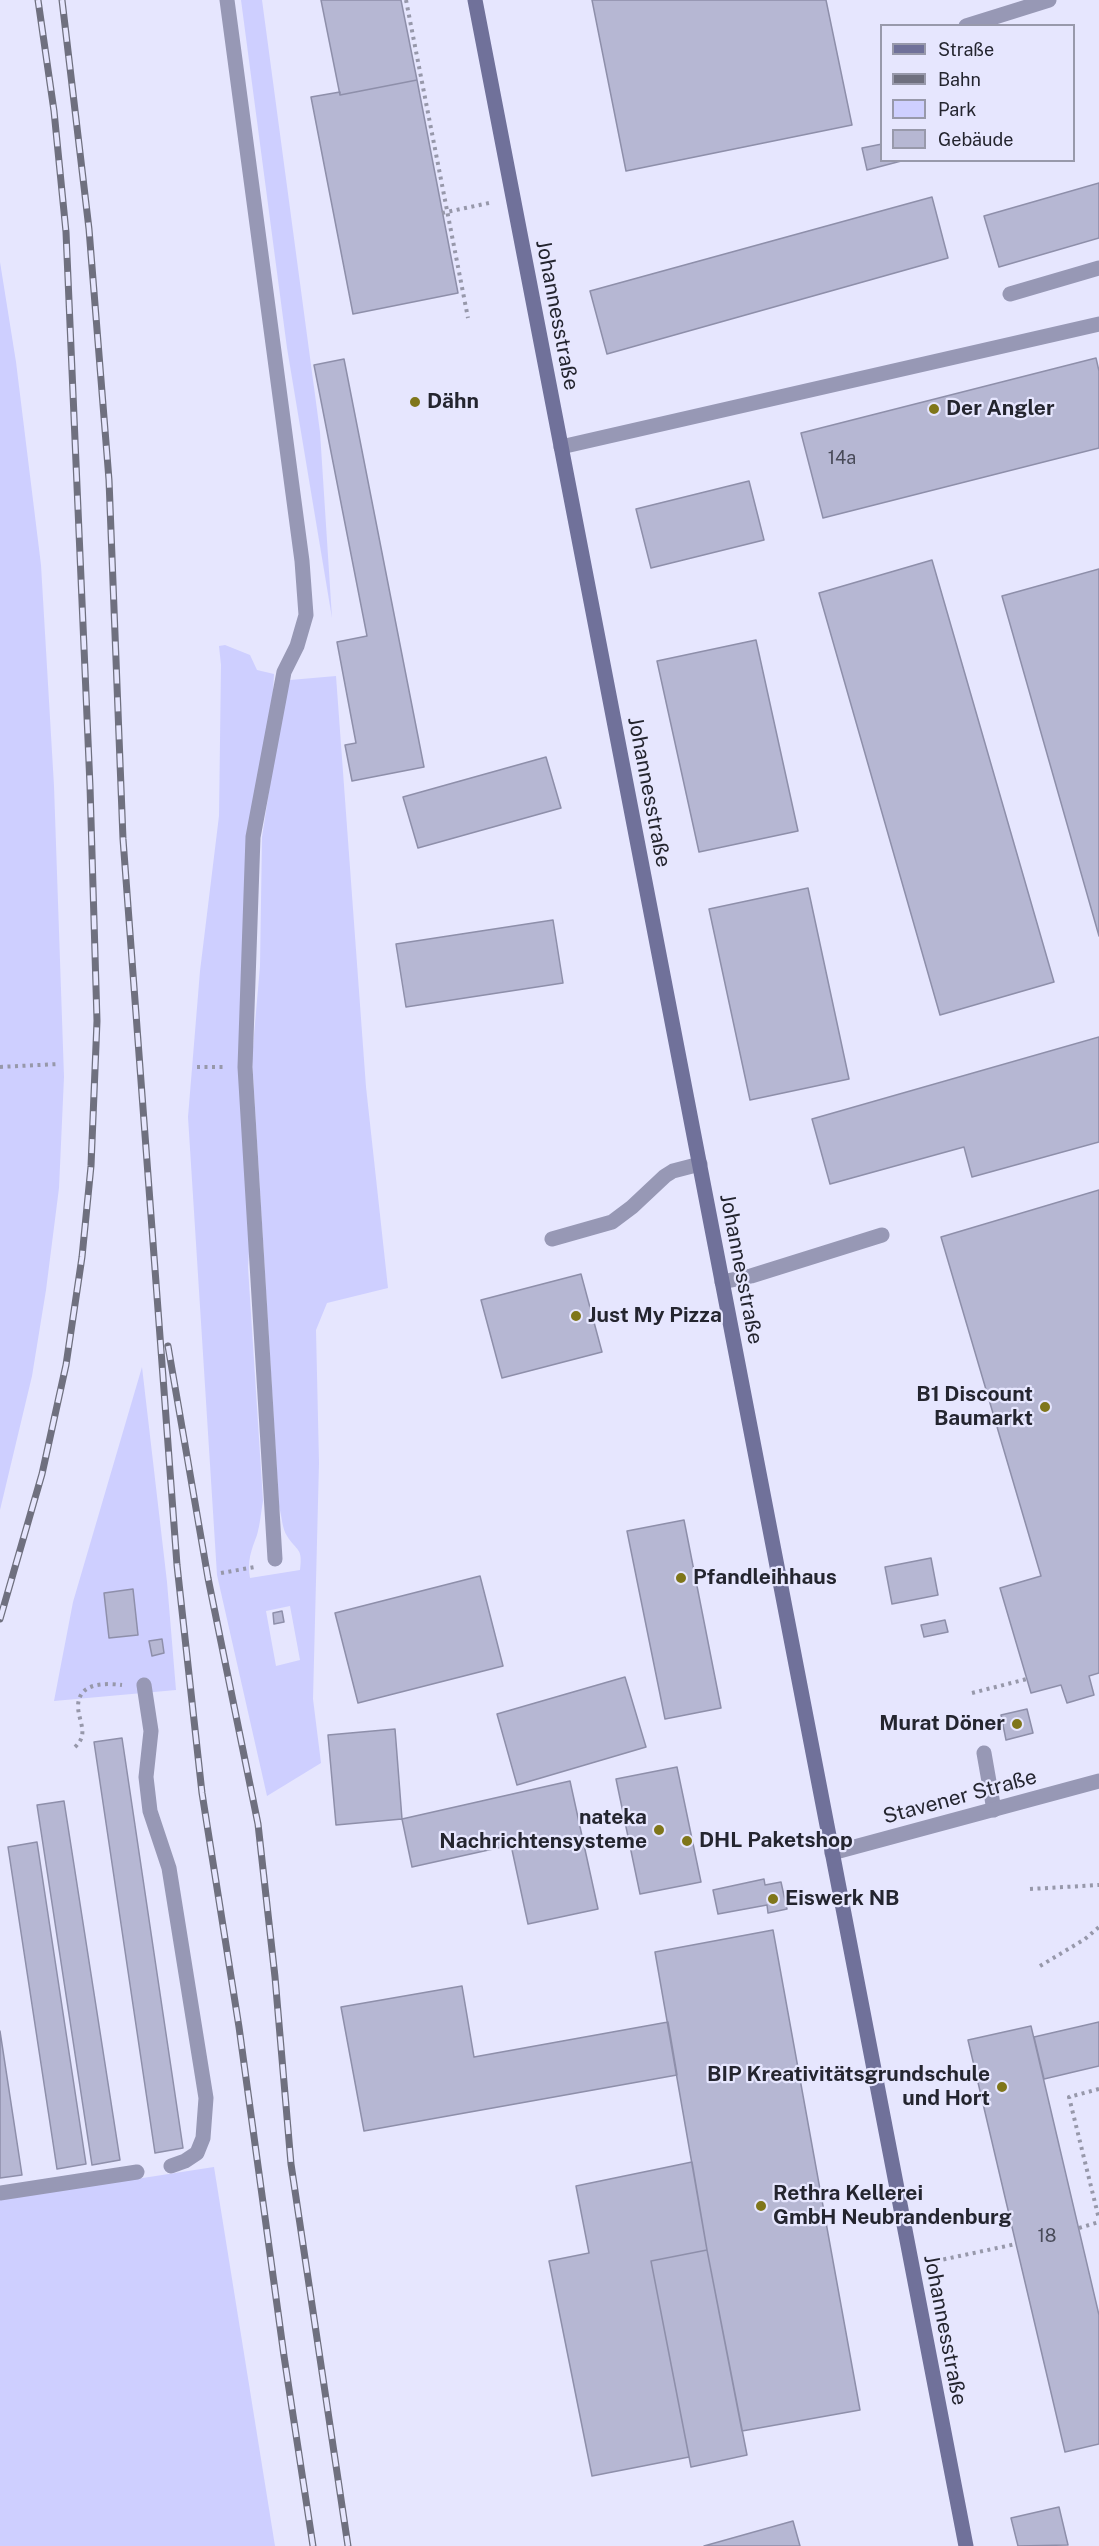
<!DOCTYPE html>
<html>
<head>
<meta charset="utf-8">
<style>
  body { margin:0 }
  #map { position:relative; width:1099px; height:2546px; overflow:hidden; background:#e6e6fe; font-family:"Public Sans",sans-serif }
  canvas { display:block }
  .legend { position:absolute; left:880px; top:24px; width:195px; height:138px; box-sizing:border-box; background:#e6e6fe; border:2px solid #9899ab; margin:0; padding:8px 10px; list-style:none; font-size:18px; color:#24252f }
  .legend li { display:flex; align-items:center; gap:12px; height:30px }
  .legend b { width:30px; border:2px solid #9899ab }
</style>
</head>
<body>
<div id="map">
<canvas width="1099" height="2546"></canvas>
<ul class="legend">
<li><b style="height:8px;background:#70719a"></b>Straße</li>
<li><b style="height:8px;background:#6f707f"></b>Bahn</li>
<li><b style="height:16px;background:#cecfff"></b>Park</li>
<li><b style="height:16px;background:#b6b7d3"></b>Gebäude</li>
</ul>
</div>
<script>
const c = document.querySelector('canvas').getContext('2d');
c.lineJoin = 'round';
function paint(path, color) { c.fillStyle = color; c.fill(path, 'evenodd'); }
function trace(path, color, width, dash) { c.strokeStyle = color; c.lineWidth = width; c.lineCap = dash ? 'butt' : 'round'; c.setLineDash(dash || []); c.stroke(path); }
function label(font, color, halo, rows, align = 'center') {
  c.font = font + ' "Public Sans",sans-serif'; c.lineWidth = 4.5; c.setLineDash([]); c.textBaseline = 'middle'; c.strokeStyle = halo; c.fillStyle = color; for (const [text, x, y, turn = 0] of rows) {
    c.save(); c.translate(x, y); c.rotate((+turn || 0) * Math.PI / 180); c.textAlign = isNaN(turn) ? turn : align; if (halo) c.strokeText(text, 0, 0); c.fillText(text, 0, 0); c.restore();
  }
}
const green = new Path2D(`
  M 241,0 L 262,0 L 320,432 L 332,618 L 287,348 Z
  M 0,262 L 16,362 L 41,565 L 54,786 L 64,1077 L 59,1188 L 46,1290 L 32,1376 L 0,1510 Z
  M 225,645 L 250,655 L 257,670 L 274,674 L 273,693 L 247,837 L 250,1236 L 248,1267 L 263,1501 C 261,1512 260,1525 257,1535 C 251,1551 247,1561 250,1578 L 300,1570 C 303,1547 297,1552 287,1536 C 282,1529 282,1516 279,1507 L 252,1058 L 260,966 L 262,837 L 285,686 L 290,680 L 336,676 L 366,1087 L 388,1288 L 327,1303 L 316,1330 L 319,1463 L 313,1699 L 321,1763 L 267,1796 L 217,1575 L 188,1117 L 200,971 L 219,816 L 221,665 L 219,646 ZM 290,1606 L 300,1660 L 276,1666 L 266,1611 Z
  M 142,1367 L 167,1582 L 176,1690 L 54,1701 L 73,1602 Z
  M 214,2167 L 275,2546 L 0,2546 L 0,2200 Z`);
const building = new Path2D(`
  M 321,0 L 401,0 L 417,80 L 340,95 Z
  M 592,0 L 826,0 L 852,125 L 626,171 Z
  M 417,80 L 458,293 L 353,314 L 311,97 L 340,92 L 340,95 Z
  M 882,144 L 882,160 L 905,160 L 867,170 L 862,148 Z
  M 1099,183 L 1099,238 L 999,267 L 984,216 Z
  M 932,197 L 948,258 L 607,354 L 590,291 Z
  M 1096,358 L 1099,371 L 1099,448 L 823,518 L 801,433 Z
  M 344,359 L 424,767 L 352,781 L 345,745 L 356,743 L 337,642 L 367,636 L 314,365 Z
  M 749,481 L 764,540 L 651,568 L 636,509 Z
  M 932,560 L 1054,982 L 940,1015 L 819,593 Z
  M 1099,569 L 1099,936 L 1002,596 Z
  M 756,640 L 798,831 L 699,852 L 657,661 Z
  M 546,757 L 561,808 L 418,848 L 403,797 Z
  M 808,888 L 849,1079 L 750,1100 L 709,909 Z
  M 553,920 L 563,983 L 406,1007 L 396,944 Z
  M 1099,1037 L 1099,1142 L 972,1177 L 964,1147 L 830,1184 L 812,1119 Z
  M 1099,1190 L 1099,1673 L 1089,1676 L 1094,1695 L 1067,1703 L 1061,1685 L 1031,1693 L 1000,1588 L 1041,1576 L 941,1237 Z
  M 581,1274 L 602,1352 L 502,1378 L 481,1300 Z
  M 684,1520 L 721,1708 L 665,1719 L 627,1531 Z
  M 931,1558 L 938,1595 L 892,1604 L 885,1567 Z
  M 480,1576 L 503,1666 L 358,1703 L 335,1613 Z
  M 133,1589 L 138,1635 L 109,1638 L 104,1593 Z
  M 282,1611 L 284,1622 L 274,1624 L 273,1613 Z
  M 945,1620 L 948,1632 L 924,1637 L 921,1625 Z
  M 162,1639 L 164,1653 L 152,1656 L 149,1641 Z
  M 625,1677 L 646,1747 L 517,1785 L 497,1714 Z
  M 1027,1709 L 1033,1733 L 1006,1740 L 1001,1715 Z
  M 395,1729 L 402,1819 L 336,1825 L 328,1735 Z
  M 122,1738 L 183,2148 L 155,2153 L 94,1742 Z
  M 677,1767 L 701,1882 L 640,1894 L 616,1779 Z
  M 570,1781 L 598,1909 L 528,1924 L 511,1845 L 412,1867 L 402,1819 Z
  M 64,1801 L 120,2160 L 92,2165 L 37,1805 Z
  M 37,1842 L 86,2164 L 57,2169 L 8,1847 Z
  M 764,1879 L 765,1885 L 781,1882 L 787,1909 L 768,1913 L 767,1905 L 718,1914 L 713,1890 Z
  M 773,1930 L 860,2410 L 742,2431 L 707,2250 L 655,1952 Z
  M 462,1986 L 474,2057 L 668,2022 L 677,2075 L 364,2131 L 341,2007 Z
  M 1099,2022 L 1099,2066 L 1044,2079 L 1034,2037 Z
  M 1031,2026 L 1099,2315 L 1099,2444 L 1065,2452 L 968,2040 Z
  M 0,2031 L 22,2175 L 0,2178 Z
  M 692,2162 L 707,2250 L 651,2261 L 689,2457 L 592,2476 L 549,2261 L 589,2253 L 576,2186 Z
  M 707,2250 L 747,2455 L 691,2467 L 651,2261 Z
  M 1059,2507 L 1068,2545 L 1018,2546 L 1011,2518 Z
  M 793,2521 L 800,2546 L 704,2546 Z`);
const path = new Path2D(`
  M 406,0 L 468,318
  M 442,213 L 489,203
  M 0,1067 L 58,1064
  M 197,1067 L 223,1067
  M 221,1573 L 255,1567
  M 972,1693 L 1027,1679
  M 75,1747 C 89,1734 79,1723 78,1707 C 78,1682 105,1683 122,1685
  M 1030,1889 L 1099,1885
  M 1040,1966 L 1085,1939 L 1099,1927
  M 1099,2089 L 1069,2097 L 1099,2219
  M 1079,2228 L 1099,2222
  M 936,2261 L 1016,2244`);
const lane = new Path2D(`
  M 227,0 L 302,561 L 306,615 L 297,646 L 284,672 L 253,837 L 245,1067 L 275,1559
  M 966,26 L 1049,0
  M 1010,294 L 1099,268
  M 561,447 L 1099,324
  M 552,1239 L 612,1222 L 632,1207 L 665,1176 L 673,1171 L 700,1164
  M 722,1282 L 751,1276 L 882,1235
  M 144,1685 L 151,1731 L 146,1777 L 150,1811 L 169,1868 L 206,2098 L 203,2138 L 197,2153 L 185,2161 L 171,2166
  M 984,1753 L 994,1810
  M 0,2193 L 137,2172`);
const street = new Path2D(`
  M 832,1853 L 1099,1781`);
const secondary = new Path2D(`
  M 475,0 L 966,2546`);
const rail = new Path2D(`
  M 62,0 L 89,229 L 109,480 L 123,839 L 177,1565 L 202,1793 L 239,2027 L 284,2356 L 313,2546
  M 168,1346 L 208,1578 L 258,1824 L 275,1977 L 291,2164 L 348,2546
  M 0,1619 L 42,1474 L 66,1365 L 82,1257 L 91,1166 L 97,1021 L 90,786 L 66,232 L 54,111 L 38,0`);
const markers = [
  [415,402,6,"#7f761a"],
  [934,409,6,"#7f761a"],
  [576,1316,6,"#7f761a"],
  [1045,1407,6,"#7f761a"],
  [681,1578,6,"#7f761a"],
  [1017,1724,6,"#7f761a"],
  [659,1830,6,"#7f761a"],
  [687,1841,6,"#7f761a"],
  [773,1899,6,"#7f761a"],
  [1002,2087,6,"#7f761a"],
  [761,2206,6,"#7f761a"]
];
const numberNames = [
  ["14a",842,458],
  ["18",1047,2236]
];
const streetNames = [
  ["Johannesstraße",557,315,79],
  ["Johannesstraße",649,792,79],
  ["Johannesstraße",741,1269,79],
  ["Stavener Straße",960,1797,-15],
  ["Johannesstraße",945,2330,79]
];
const poiNames = [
  ["Dähn",427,402],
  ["Der Angler",946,409],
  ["Just My Pizza",588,1316],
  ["B1 Discount",1033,1395,"right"],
  ["Baumarkt",1033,1419,"right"],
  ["Pfandleihhaus",693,1578],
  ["Murat Döner",1005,1724,"right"],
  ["nateka",647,1818,"right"],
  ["Nachrichtensysteme",647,1842,"right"],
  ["DHL Paketshop",699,1841],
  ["Eiswerk NB",785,1899],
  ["BIP Kreativitätsgrundschule",990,2075,"right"],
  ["und Hort",990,2099,"right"],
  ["Rethra Kellerei",773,2194],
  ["GmbH Neubrandenburg",773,2218]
];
paint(green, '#cecfff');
paint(building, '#b6b7d3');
trace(building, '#8e8faa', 1.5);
trace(path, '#9798aa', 4, [3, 4.5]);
trace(lane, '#9798b5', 15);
trace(street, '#9798b5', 15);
trace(secondary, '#70719a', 15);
trace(rail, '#6f707f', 7);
trace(rail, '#e6e6fe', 4.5, [14]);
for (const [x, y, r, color] of markers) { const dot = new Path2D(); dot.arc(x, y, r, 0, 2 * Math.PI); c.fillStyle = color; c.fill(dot); trace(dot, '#e6e6fe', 2); }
label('18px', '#484a58', null, numberNames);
label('21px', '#24252f', '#e6e6fe', streetNames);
label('bold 21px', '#24252f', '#e6e6fe', poiNames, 'left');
</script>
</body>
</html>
